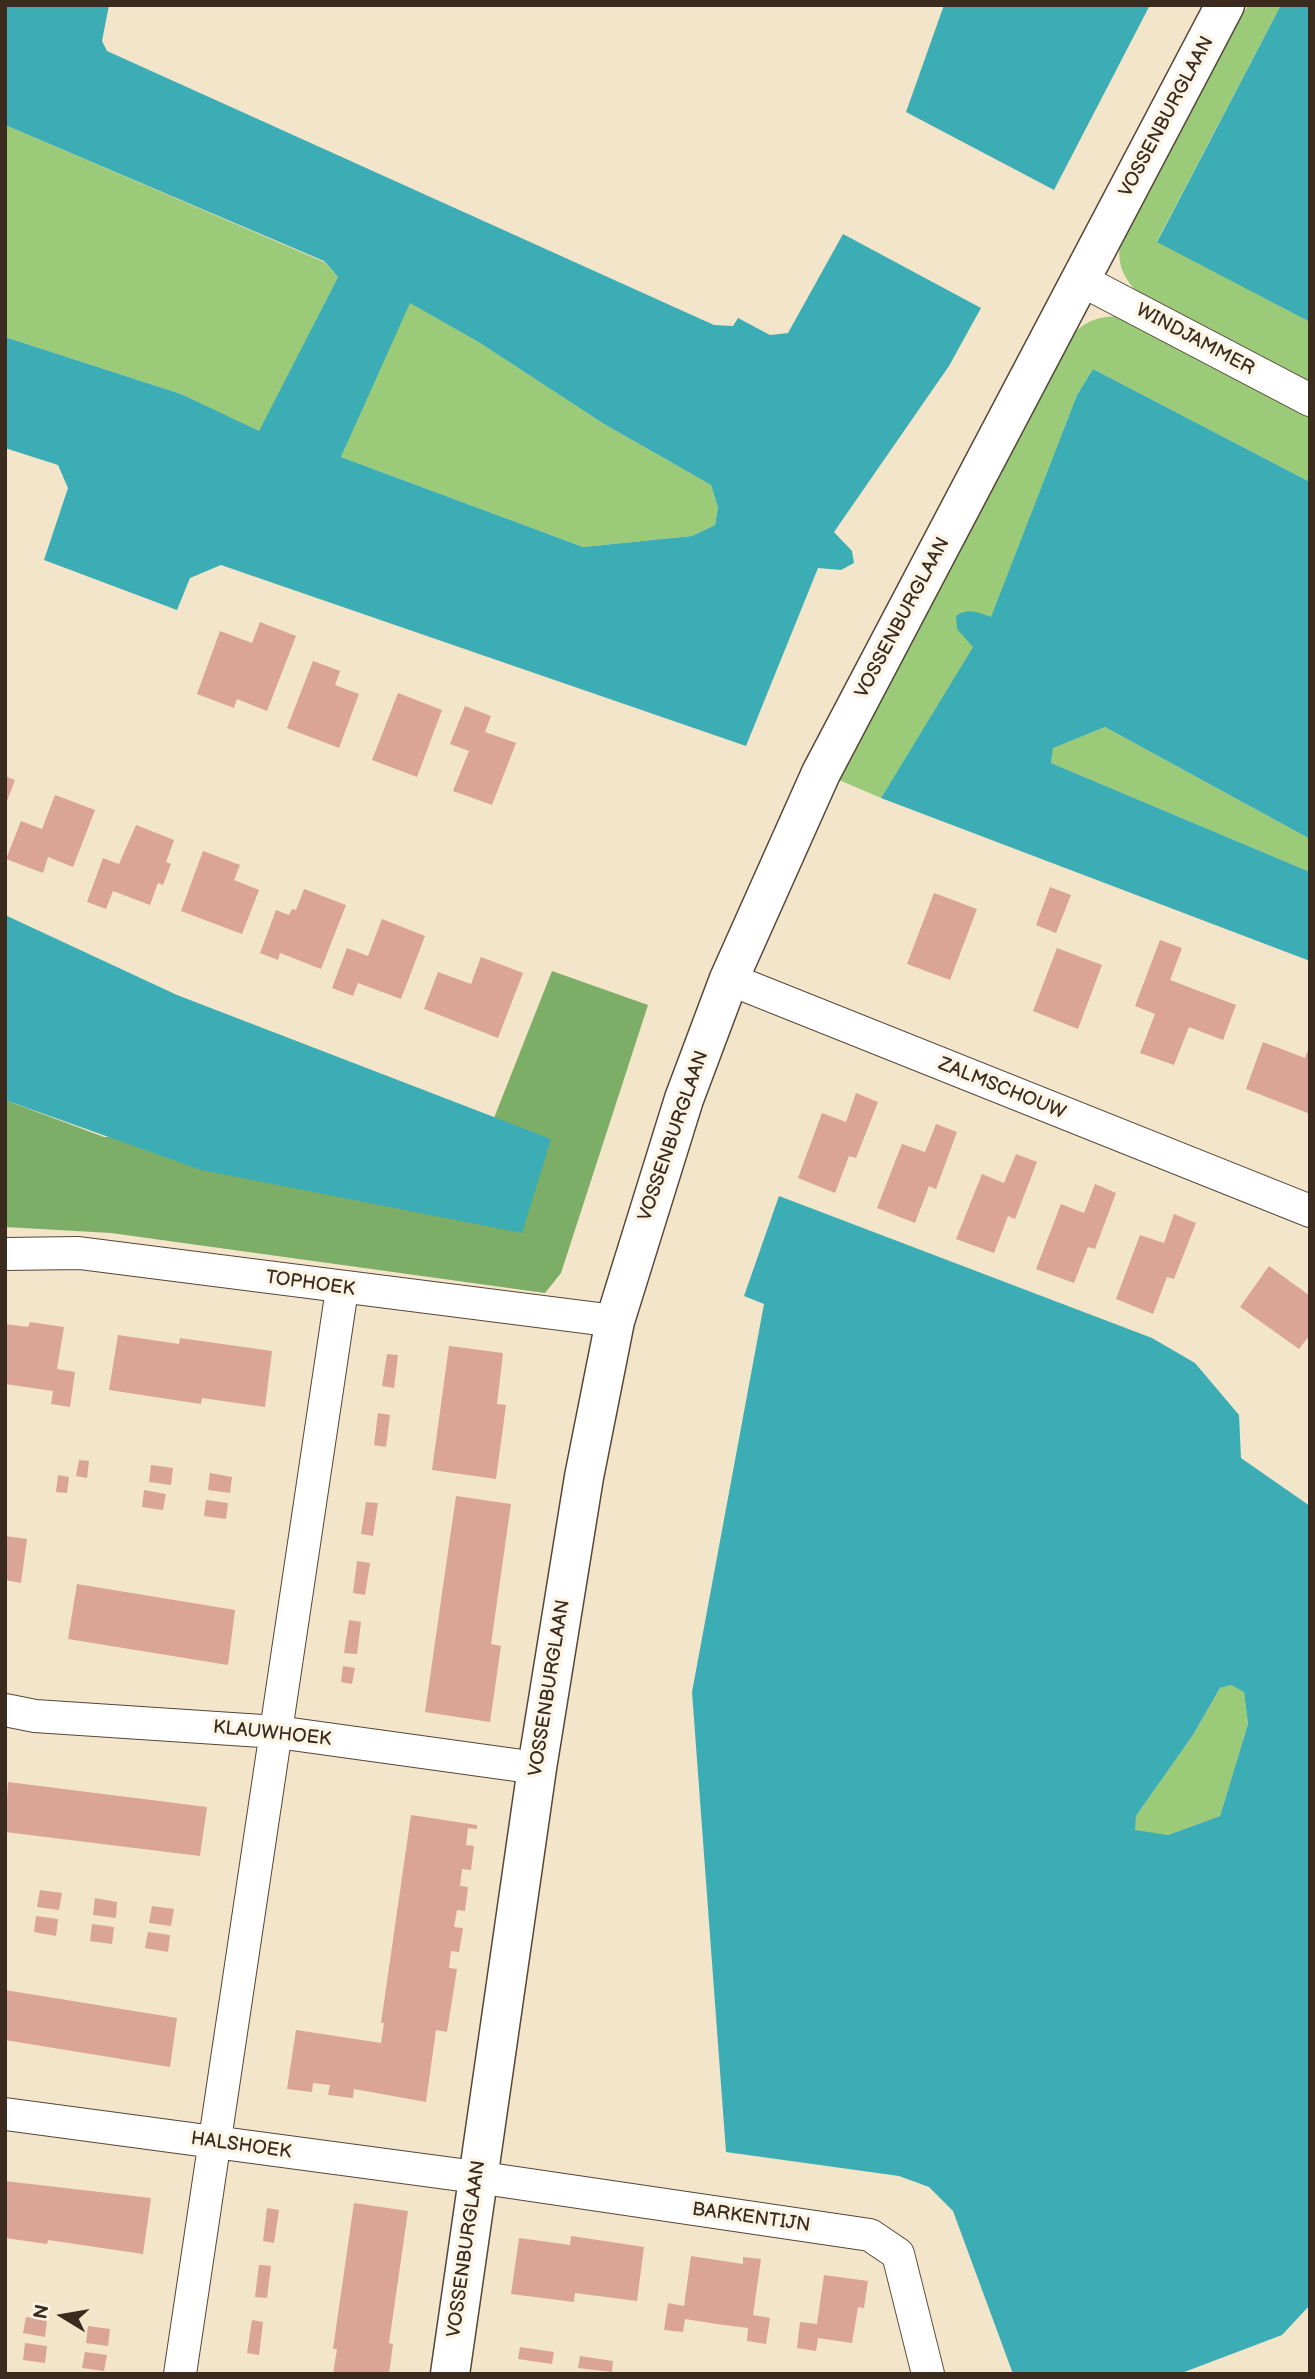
<!DOCTYPE html>
<html>
<head>
<meta charset="utf-8">
<style>
  body { margin:0 }
  #map { position:relative; width:1315px; height:2379px; overflow:hidden; background:#f3e5c9; font-family:"Balsamiq Sans",sans-serif }
  canvas { display:block }
  .frame { position:absolute; inset:0; border:7px solid #3b2a1e; pointer-events:none }
  .north { position:absolute; left:28px; top:2281px; width:70px; height:70px; -webkit-text-stroke:5px #fcf5e5; paint-order:stroke; rotate:281deg; font-size:19px; font-weight:700; line-height:28px; text-align:center; color:#3b2a1e }
  .north::after { content:''; display:block; margin:auto; width:24px; height:32px; background:#3b2a1e; clip-path:polygon(50% 0,100% 100%,50% 72%,0 100%) }
</style>
</head>
<body>
<div id="map">
<canvas width="1315" height="2379"></canvas>
<div class="frame"></div>
<div class="north">N</div>
</div>
<script>
const c = document.querySelector('canvas').getContext('2d');
c.lineJoin = 'round';
function paint(path, color) { c.fillStyle = color; c.fill(path, 'evenodd'); }
function trace(path, color, width, dash) { c.strokeStyle = color; c.lineWidth = width; c.lineCap = dash ? 'butt' : 'round'; c.setLineDash(dash || []); c.stroke(path); }
function label(font, color, halo, rows, align = 'center') {
  c.font = font + ' "Balsamiq Sans",sans-serif'; c.lineWidth = 7; c.setLineDash([]); c.textBaseline = 'middle'; c.strokeStyle = halo; c.fillStyle = color; for (const [text, x, y, turn = 0] of rows) {
    c.save(); c.translate(x, y); c.rotate((+turn || 0) * Math.PI / 180); c.textAlign = isNaN(turn) ? turn : align; if (halo) c.strokeText(text, 0, 0); c.fillText(text, 0, 0); c.restore();
  }
}
const green = new Path2D(`
  M 1248,5 L 1281,5 L 1157,241 L 1310,322 L 1310,384 L 1140,295 C 1123,278 1117,265 1120,241 Z
  M 5,125 L 324,262 L 338,277 L 259,432 L 181,394 L 5,337 Z
  M 409,302 L 480,343 L 604,424 L 711,485 L 718,508 L 715,525 L 692,536 L 583,547 L 341,457 Z
  M 1119,316 L 1310,417 L 1310,482 L 1093,369 L 1077,395 L 991,618 L 881,798 L 839,780 L 1072,335 C 1087,320 1098,317 1119,316 Z
  M 1105,727 L 1310,839 L 1310,872 L 1051,763 L 1052,748 Z
  M 1231,1685 L 1244,1691 L 1248,1724 L 1220,1816 L 1168,1835 L 1134,1831 L 1136,1816 L 1193,1735 L 1220,1688 Z`);
const forest = new Path2D(`
  M 552,971 L 648,1005 L 561,1273 L 545,1293 L 111,1233 L 5,1227 L 5,1100 L 104,1137 L 550,1139 L 494,1118 Z`);
const water = new Path2D(`
  M 5,5 L 109,5 L 102,41 L 107,51 L 714,325 L 733,326 L 738,318 L 770,335 L 788,333 L 843,234 L 981,308 L 949,366 L 834,532 L 852,551 L 854,563 L 841,570 L 818,568 L 746,746 L 221,565 L 190,578 L 177,610 L 44,560 L 68,488 L 58,465 L 5,448 L 5,337 L 181,394 L 259,431 L 338,277 L 324,261 L 5,125 ZM 410,303 L 480,343 L 604,424 L 711,485 L 718,508 L 715,525 L 692,536 L 583,547 L 341,457 Z
  M 944,5 L 1150,5 L 1054,190 L 906,112 Z
  M 1281,5 L 1310,5 L 1310,322 L 1157,242 Z
  M 1093,369 L 1310,482 L 1310,839 L 1105,727 L 1053,748 L 1051,763 L 1310,872 L 1310,961 L 881,798 L 973,647 L 957,629 L 956,616 C 968,607 979,613 991,617 L 1077,395 Z
  M 5,915 L 177,995 L 551,1139 L 522,1233 L 201,1170 L 5,1100 Z
  M 779,1196 L 1152,1338 L 1195,1363 L 1239,1415 L 1241,1458 L 1310,1506 L 1310,2305 L 1282,2335 L 1179,2374 L 1013,2374 L 953,2211 L 929,2187 L 899,2176 L 726,2152 L 692,1692 L 764,1304 L 744,1296 ZM 1231,1685 L 1244,1692 L 1248,1724 L 1220,1816 L 1168,1835 L 1135,1830 L 1136,1816 L 1193,1735 L 1220,1688 Z`);
const building = new Path2D(`
  M 260,622 L 296,636 L 267,711 L 237,699 L 234,708 L 197,694 L 220,631 L 252,643 Z
  M 313,661 L 340,671 L 335,685 L 359,694 L 339,748 L 287,728 Z
  M 398,693 L 442,710 L 417,777 L 372,760 Z
  M 465,706 L 491,716 L 485,732 L 516,743 L 492,805 L 453,791 L 469,751 L 450,744 Z
  M 5,776 L 15,780 L 5,806 Z
  M 55,795 L 95,810 L 73,867 L 48,857 L 43,873 L 6,859 L 21,821 L 42,829 Z
  M 136,825 L 174,840 L 166,862 L 171,864 L 163,885 L 158,883 L 150,905 L 113,891 L 106,909 L 87,902 L 103,858 L 119,864 Z
  M 203,851 L 240,865 L 234,880 L 259,890 L 242,934 L 181,911 Z
  M 1050,887 L 1071,895 L 1056,933 L 1036,925 Z
  M 304,889 L 346,905 L 321,969 L 280,953 L 278,960 L 260,953 L 276,910 L 289,915 L 292,909 L 296,910 Z
  M 934,893 L 977,909 L 950,980 L 907,964 Z
  M 382,919 L 425,936 L 401,999 L 358,983 L 353,996 L 332,988 L 347,948 L 368,956 Z
  M 1160,940 L 1182,948 L 1170,980 L 1236,1005 L 1223,1040 L 1189,1027 L 1174,1065 L 1140,1053 L 1155,1014 L 1135,1006 Z
  M 1057,948 L 1102,965 L 1078,1029 L 1033,1011 Z
  M 481,957 L 523,973 L 498,1038 L 424,1009 L 438,972 L 471,984 Z
  M 1263,1042 L 1305,1058 L 1310,1045 L 1310,1114 L 1246,1089 Z
  M 856,1093 L 878,1102 L 856,1158 L 849,1156 L 835,1193 L 798,1178 L 822,1113 L 846,1122 Z
  M 936,1124 L 957,1132 L 936,1189 L 929,1186 L 915,1223 L 877,1208 L 902,1144 L 925,1152 Z
  M 1016,1154 L 1037,1162 L 1015,1219 L 1008,1216 L 994,1253 L 956,1239 L 982,1174 L 1004,1183 Z
  M 1095,1184 L 1116,1193 L 1095,1249 L 1088,1247 L 1074,1283 L 1036,1269 L 1061,1204 L 1084,1213 Z
  M 1174,1214 L 1196,1223 L 1174,1279 L 1167,1277 L 1153,1314 L 1116,1299 L 1140,1235 L 1164,1243 Z
  M 1269,1266 L 1310,1296 L 1310,1335 L 1299,1349 L 1240,1307 Z
  M 30,1322 L 64,1327 L 57,1369 L 75,1372 L 70,1407 L 51,1404 L 53,1391 L 5,1384 L 5,1324 L 28,1327 Z
  M 118,1335 L 179,1344 L 180,1338 L 272,1351 L 265,1407 L 202,1398 L 201,1404 L 109,1390 Z
  M 449,1346 L 503,1353 L 497,1404 L 506,1405 L 496,1479 L 432,1470 Z
  M 387,1354 L 398,1355 L 394,1388 L 382,1386 Z
  M 378,1413 L 390,1415 L 386,1447 L 374,1445 Z
  M 79,1460 L 89,1461 L 87,1478 L 76,1476 Z
  M 151,1465 L 173,1468 L 171,1485 L 149,1482 Z
  M 210,1473 L 232,1477 L 230,1493 L 208,1490 Z
  M 58,1475 L 69,1477 L 67,1493 L 56,1492 Z
  M 144,1490 L 166,1494 L 163,1510 L 142,1507 Z
  M 456,1496 L 511,1504 L 491,1644 L 501,1646 L 490,1722 L 425,1712 Z
  M 206,1500 L 228,1503 L 226,1519 L 204,1516 Z
  M 366,1502 L 378,1503 L 373,1536 L 361,1534 Z
  M 5,1536 L 27,1539 L 21,1583 L 5,1580 Z
  M 357,1561 L 370,1563 L 365,1595 L 353,1593 Z
  M 77,1584 L 235,1610 L 228,1665 L 68,1639 Z
  M 349,1620 L 361,1622 L 357,1654 L 344,1653 Z
  M 343,1666 L 355,1668 L 352,1684 L 341,1682 Z
  M 8,1782 L 207,1807 L 200,1856 L 5,1832 Z
  M 411,1815 L 477,1825 L 477,1829 L 468,1828 L 466,1845 L 474,1846 L 471,1870 L 462,1869 L 460,1886 L 468,1887 L 465,1911 L 457,1910 L 454,1927 L 463,1928 L 459,1952 L 451,1951 L 449,1968 L 457,1969 L 447,2032 L 436,2030 L 426,2102 L 354,2089 L 353,2098 L 328,2095 L 330,2085 L 313,2083 L 312,2092 L 287,2089 L 296,2030 L 381,2043 L 384,2023 L 381,2023 Z
  M 40,1890 L 62,1893 L 59,1910 L 37,1907 Z
  M 95,1898 L 117,1902 L 116,1918 L 93,1915 Z
  M 152,1906 L 174,1909 L 171,1926 L 149,1923 Z
  M 36,1916 L 58,1919 L 56,1936 L 34,1932 Z
  M 92,1924 L 114,1927 L 112,1944 L 90,1941 Z
  M 148,1932 L 170,1935 L 168,1952 L 145,1948 Z
  M 5,1990 L 177,2018 L 170,2067 L 5,2040 Z
  M 5,2181 L 151,2198 L 143,2254 L 48,2240 L 47,2244 L 5,2238 Z
  M 354,2203 L 408,2211 L 389,2343 L 393,2344 L 389,2374 L 333,2374 L 337,2349 L 333,2349 Z
  M 267,2208 L 279,2210 L 274,2243 L 263,2241 Z
  M 571,2236 L 644,2247 L 637,2301 L 575,2293 L 574,2302 L 511,2294 L 519,2238 L 570,2245 Z
  M 691,2256 L 743,2264 L 743,2257 L 761,2259 L 753,2315 L 770,2318 L 766,2344 L 747,2341 L 748,2328 L 717,2324 L 685,2319 L 683,2332 L 664,2330 L 668,2303 L 684,2306 Z
  M 259,2265 L 271,2266 L 267,2298 L 255,2297 Z
  M 824,2275 L 868,2281 L 864,2308 L 858,2307 L 852,2343 L 818,2338 L 816,2351 L 797,2348 L 800,2322 L 817,2324 Z
  M 26,2317 L 47,2320 L 45,2337 L 23,2333 Z
  M 252,2320 L 263,2322 L 259,2355 L 247,2353 Z
  M 88,2326 L 110,2329 L 108,2346 L 86,2343 Z
  M 25,2343 L 47,2346 L 45,2363 L 23,2360 Z
  M 520,2347 L 554,2352 L 552,2364 L 518,2359 Z
  M 85,2352 L 107,2355 L 104,2371 L 82,2368 Z
  M 580,2356 L 613,2361 L 612,2372 L 578,2368 Z`);
const minor = new Path2D(`
  M 1081,280 L 1310,400
  M 729,979 L 1310,1211
  M 5,1254 L 79,1253 L 615,1321
  M 5,1710 L 35,1716 L 277,1732 L 537,1768
  M 5,2114 L 476,2177 L 870,2235 L 898,2254 L 928,2374
  M 180,2374 L 342,1289`);
const tertiary = new Path2D(`
  M 450,2374 L 537,1768 L 584,1477 L 615,1321 L 684,1099 L 729,979 L 821,773 L 1225,5`);
const streetNames = [
  ["VOSSENBURGLAAN",1167,117,-62],
  ["WINDJAMMER",1195,340,28],
  ["VOSSENBURGLAAN",903,618,-62],
  ["ZALMSCHOUW",1002,1089,22],
  ["VOSSENBURGLAAN",674,1136,-71],
  ["TOPHOEK",310,1284,8],
  ["VOSSENBURGLAAN",550,1688,-81],
  ["KLAUWHOEK",272,1734,6],
  ["HALSHOEK",241,2146,8],
  ["BARKENTIJN",751,2218,8],
  ["VOSSENBURGLAAN",467,2249,-82]
];
paint(green, '#9bca78');
paint(forest, '#7cae68');
paint(water, '#3cadb5');
paint(building, '#daa497');
trace(minor, '#574638', 34);
trace(tertiary, '#574638', 41);
trace(minor, '#fff', 32);
trace(tertiary, '#fff', 38);
label('19px', '#3b2a1e', '#fcf5e5', streetNames);
</script>
</body>
</html>
